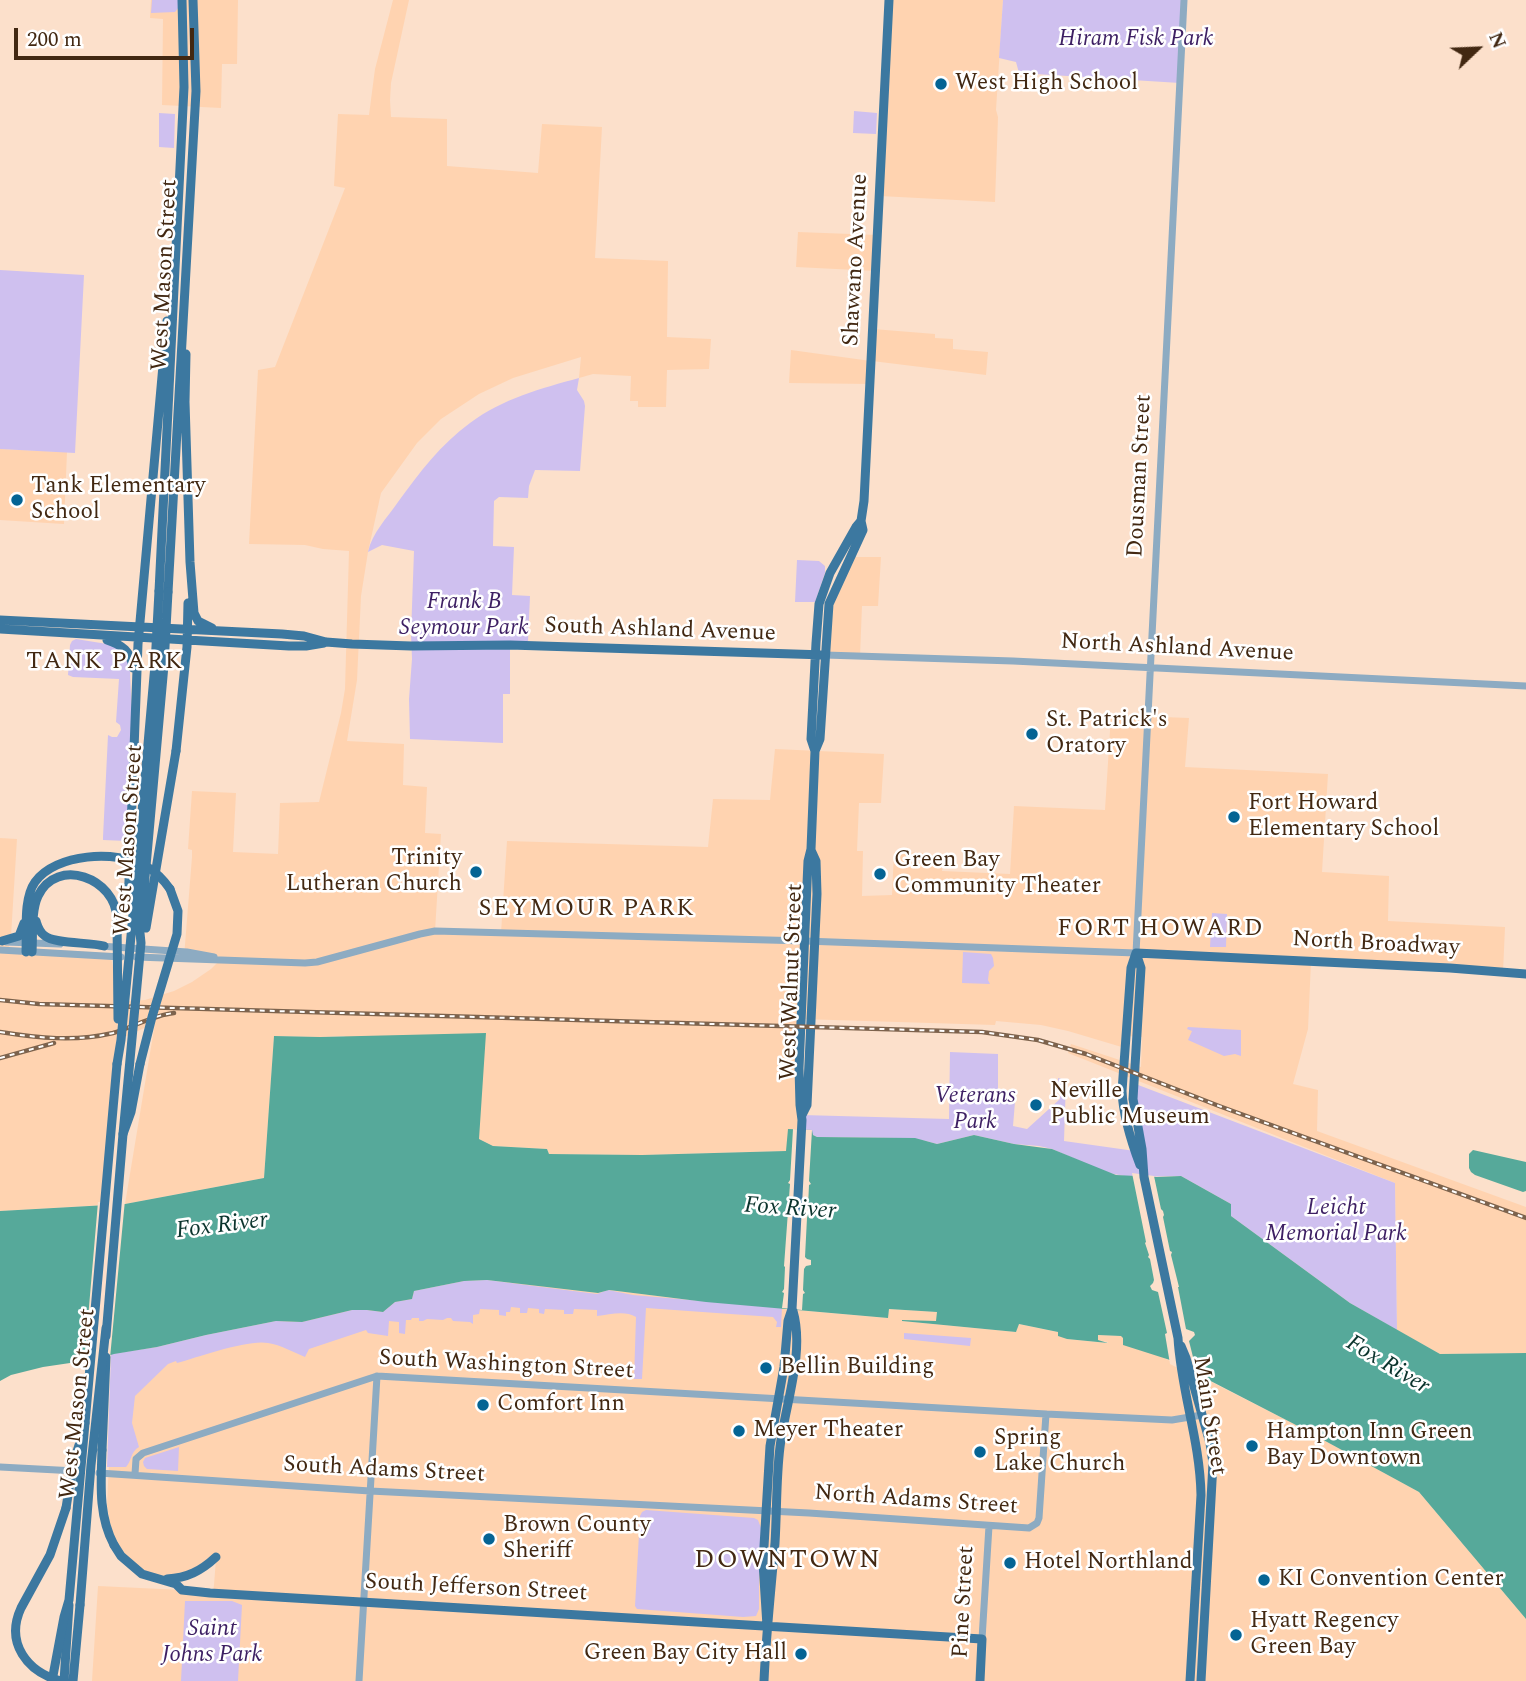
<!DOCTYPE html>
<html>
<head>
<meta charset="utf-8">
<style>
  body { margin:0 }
  #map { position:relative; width:1526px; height:1681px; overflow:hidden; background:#fce0cb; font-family:Spectral,serif }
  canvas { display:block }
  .north { position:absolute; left:1442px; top:14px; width:70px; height:70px; -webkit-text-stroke:5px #fff; paint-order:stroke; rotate:67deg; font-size:19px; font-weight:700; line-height:28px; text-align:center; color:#422812 }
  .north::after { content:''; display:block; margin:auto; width:24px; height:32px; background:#422812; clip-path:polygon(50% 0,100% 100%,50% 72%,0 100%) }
  .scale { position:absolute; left:14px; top:28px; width:180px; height:32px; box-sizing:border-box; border:4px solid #422812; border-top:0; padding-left:9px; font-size:21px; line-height:24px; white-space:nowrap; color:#422812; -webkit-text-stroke:5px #fff; paint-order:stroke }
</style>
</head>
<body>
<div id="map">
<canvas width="1526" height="1681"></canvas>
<div class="north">N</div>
<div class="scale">200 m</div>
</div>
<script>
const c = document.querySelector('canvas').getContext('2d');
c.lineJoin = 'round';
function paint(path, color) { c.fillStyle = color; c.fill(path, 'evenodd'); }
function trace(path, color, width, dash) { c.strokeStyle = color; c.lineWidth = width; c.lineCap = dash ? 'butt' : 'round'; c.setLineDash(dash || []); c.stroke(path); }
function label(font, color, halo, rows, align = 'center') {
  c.font = font + ' Spectral,serif'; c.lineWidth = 5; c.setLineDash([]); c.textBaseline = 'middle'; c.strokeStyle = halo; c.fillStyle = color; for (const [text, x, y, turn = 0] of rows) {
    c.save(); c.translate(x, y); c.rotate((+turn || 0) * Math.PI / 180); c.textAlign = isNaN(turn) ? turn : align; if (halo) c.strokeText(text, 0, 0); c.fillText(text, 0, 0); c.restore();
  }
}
const built = new Path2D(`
  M 151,0 L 238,0 L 237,64 L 222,64 L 221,108 L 162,105 L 163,19 L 150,18 Z
  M 393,0 L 409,0 L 391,83 L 390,100 L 391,117 L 447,119 L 447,166 L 538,173 L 542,124 L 602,127 L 595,258 L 668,261 L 667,337 L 711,339 L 709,369 L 667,370 L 666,407 L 638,407 L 638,401 L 630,401 L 631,376 L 593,374 L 579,378 L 581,357 L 513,378 L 479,394 L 441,419 L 417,443 L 381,493 L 368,552 L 361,596 L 357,680 L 347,741 L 404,744 L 403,785 L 427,787 L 425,833 L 441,834 L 435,931 L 501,933 L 507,841 L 708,847 L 713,799 L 770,800 L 775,749 L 884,754 L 881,803 L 859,803 L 857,851 L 863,851 L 862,896 L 892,895 L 894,852 L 927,853 L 936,856 L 940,859 L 943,864 L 942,871 L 1010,874 L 1014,806 L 1105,810 L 1111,715 L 1189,718 L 1185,767 L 1328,774 L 1322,872 L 1389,876 L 1388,921 L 1505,927 L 1503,972 L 1311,962 L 1308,1029 L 1293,1084 L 1318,1090 L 1317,1131 L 1526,1207 L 1526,1353 L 1440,1354 L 1397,1330 L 1395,1183 L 1068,1053 L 1071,1044 L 1141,1067 L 1142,1037 L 1126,1036 L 1125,1048 L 1068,1031 L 1041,1025 L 996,1021 L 995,1025 L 801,1019 L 802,1129 L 787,1151 L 642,1155 L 549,1154 L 547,1149 L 493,1146 L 479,1139 L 344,1036 L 320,1037 L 274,1036 L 264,1178 L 125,1204 L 155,1023 L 116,1041 L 117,1064 L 105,1205 L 0,1211 L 0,838 L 17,839 L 11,936 L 9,947 L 110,953 L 117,986 L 117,1002 L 145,1000 L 174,991 L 192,982 L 211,969 L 220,960 L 184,957 L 192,857 L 192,850 L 188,849 L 192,791 L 236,793 L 233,852 L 278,854 L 280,803 L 319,802 L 341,713 L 345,689 L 349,551 L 323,549 L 305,545 L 249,544 L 258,370 L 275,367 L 345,188 L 334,186 L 338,114 L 369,115 L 375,69 Z
  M 889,0 L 1003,0 L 996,110 L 998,117 L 995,202 L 880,196 Z
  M 798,232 L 878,235 L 876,271 L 796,267 Z
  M 873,329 L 935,334 L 935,338 L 953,339 L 953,349 L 988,352 L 986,375 L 872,361 L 870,384 L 789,383 L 791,350 L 871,361 Z
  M 0,449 L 67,452 L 64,524 L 0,520 Z
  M 850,557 L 881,557 L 878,606 L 862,606 L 860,656 L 825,655 L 829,604 Z
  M 464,1281 L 518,1283 L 598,1293 L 609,1290 L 706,1302 L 887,1318 L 889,1309 L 937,1312 L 937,1321 L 902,1321 L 1016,1332 L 1018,1324 L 1058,1332 L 1067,1339 L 1108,1343 L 1108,1342 L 1097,1340 L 1098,1335 L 1121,1336 L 1294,1424 L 1419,1492 L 1526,1619 L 1526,1681 L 92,1681 L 98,1586 L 182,1590 L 213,1592 L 214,1585 L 216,1559 L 196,1573 L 151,1578 L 121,1556 L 110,1525 L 107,1505 L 114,1354 L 157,1347 Z`);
const green = new Path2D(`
  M 152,0 L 179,0 L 179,7 L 175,12 L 151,13 Z
  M 1003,0 L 1184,0 L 1180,83 L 1019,73 L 1016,62 L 999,58 Z
  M 854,111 L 877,113 L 876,134 L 853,133 Z
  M 159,113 L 175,114 L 174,148 L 159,147 Z
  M 0,270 L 84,275 L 75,453 L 0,449 Z
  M 579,378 L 577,390 L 584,401 L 585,406 L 580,471 L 535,470 L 529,486 L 528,498 L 499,497 L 494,501 L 493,546 L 514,547 L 512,595 L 530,596 L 528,641 L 510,642 L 510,694 L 503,694 L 503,743 L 410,739 L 409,699 L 412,659 L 411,634 L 414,551 L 382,545 L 368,552 C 372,533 387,518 398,502 C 419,473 441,444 470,423 C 502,399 542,388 579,378 Z
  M 797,560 L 819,561 L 825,566 L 825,573 L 815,602 L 795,602 Z
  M 76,639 L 107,644 L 124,651 L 129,664 L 130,672 L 132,719 L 127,841 L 103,840 L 103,837 L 108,735 L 112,737 L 117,737 L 121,730 L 120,725 L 116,722 L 119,679 L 73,677 L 68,675 L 70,645 L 72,641 Z
  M 1212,913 L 1227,914 L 1226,947 L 1210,947 Z
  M 963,952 L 991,954 L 993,958 L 994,966 L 989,971 L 988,980 L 990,984 L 962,983 Z
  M 1188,1027 L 1241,1030 L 1241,1056 L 1235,1054 L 1224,1056 L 1188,1040 L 1192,1031 L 1187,1029 Z
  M 950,1052 L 998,1054 L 998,1101 L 1015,1102 L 1013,1126 L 1027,1129 L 1060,1099 L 1060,1089 L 1058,1088 L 1058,1078 L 1066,1080 L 1064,1141 L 1135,1151 L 1143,1170 L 1133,1083 L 1395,1183 L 1397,1330 L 1350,1303 L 1231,1216 L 1231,1204 L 1181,1176 L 1130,1177 L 1108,1173 L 1052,1149 L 1039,1146 L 1014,1144 L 974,1135 L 937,1144 L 926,1141 L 900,1138 L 817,1137 L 802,1129 L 802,1115 L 949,1119 Z
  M 487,1280 L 597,1294 L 608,1290 L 633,1295 L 782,1308 L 781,1327 L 776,1327 L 777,1322 L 773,1317 L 646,1308 L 642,1379 L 634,1379 L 636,1317 C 624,1310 610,1315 597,1316 L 597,1310 L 574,1309 L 573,1314 L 564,1314 L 564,1310 L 545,1309 L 544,1314 L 539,1313 L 539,1309 L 528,1308 L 527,1313 L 520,1313 L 520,1308 L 511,1307 L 510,1312 L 506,1312 L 506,1316 L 499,1315 L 499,1310 L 480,1309 L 479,1314 L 473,1315 L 473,1324 L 470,1322 L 453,1321 L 451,1318 L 447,1318 L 443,1320 L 427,1319 L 423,1321 L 419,1321 L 419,1318 L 412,1318 L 411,1320 L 406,1320 L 405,1334 L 399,1333 L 399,1322 L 389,1321 L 388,1336 L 368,1333 L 366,1330 L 309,1349 L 305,1357 C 293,1352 281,1345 268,1343 C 249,1339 198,1357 177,1363 L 176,1361 L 168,1364 L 135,1396 L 132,1423 L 139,1447 C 130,1452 132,1461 126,1467 L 107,1467 L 111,1354 L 157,1347 L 206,1335 L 276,1321 L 302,1322 L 352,1310 L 367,1310 L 383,1312 L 395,1302 L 412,1299 L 414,1291 L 464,1281 Z
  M 904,1333 L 971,1338 L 970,1346 L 904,1339 Z
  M 179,1447 L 178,1471 L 147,1469 L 144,1466 L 143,1462 L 145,1458 Z
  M 646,1510 L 754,1518 L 758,1520 L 761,1528 L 759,1565 L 759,1609 L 756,1616 L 743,1617 L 637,1609 L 635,1606 L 640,1516 L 642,1512 Z
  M 185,1601 L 232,1601 L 242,1605 L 238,1681 L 181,1681 Z`);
const water = new Path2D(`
  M 486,1033 L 479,1139 L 493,1146 L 547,1149 L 549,1154 L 642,1155 L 786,1151 L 788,1129 L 812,1130 L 813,1135 L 817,1137 L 915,1138 L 937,1144 L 974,1135 L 1014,1144 L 1052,1149 L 1116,1175 L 1157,1177 L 1181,1176 L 1231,1204 L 1231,1216 L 1350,1303 L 1440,1354 L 1526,1353 L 1526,1619 L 1419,1492 L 1294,1424 L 1170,1360 L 1123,1345 L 1123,1338 L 1121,1336 L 1098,1335 L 1098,1340 L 1108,1343 L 1067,1339 L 1058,1336 L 1058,1332 L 1019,1324 L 1016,1332 L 902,1321 L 902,1320 L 936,1321 L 937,1312 L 889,1309 L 888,1318 L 706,1302 L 609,1290 L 598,1293 L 487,1280 L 464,1281 L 414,1291 L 412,1299 L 395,1302 L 383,1312 L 367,1310 L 352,1310 L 302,1322 L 276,1321 L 206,1335 L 157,1347 L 114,1354 L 97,1359 L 43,1367 L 11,1375 L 0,1381 L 0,1211 L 125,1204 L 264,1178 L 274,1036 L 320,1037 Z
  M 1473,1150 L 1526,1162 L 1526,1191 L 1523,1192 L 1475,1175 L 1471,1172 L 1469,1168 L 1469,1154 Z`);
const pier = new Path2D(`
  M 793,1129 L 812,1130 L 809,1181 L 811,1184 L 809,1185 L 808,1207 L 809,1210 L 807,1218 L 805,1257 L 807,1259 L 811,1260 L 811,1265 L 806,1266 L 804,1269 L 803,1290 L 805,1293 L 803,1294 L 802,1310 L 782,1308 L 784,1293 L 782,1292 L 784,1289 L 785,1267 L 784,1266 L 790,1184 L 788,1183 L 790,1180 Z
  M 1132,1173 L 1154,1176 L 1161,1209 L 1163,1211 L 1164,1215 L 1163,1217 L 1170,1251 L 1172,1252 L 1171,1255 L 1179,1287 L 1178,1287 L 1186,1329 L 1194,1332 L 1195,1335 L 1189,1341 L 1194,1361 L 1196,1362 L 1199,1379 L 1170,1364 L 1165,1334 L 1167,1333 L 1158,1292 L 1152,1290 L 1150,1286 L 1153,1283 L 1154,1280 L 1150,1259 L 1148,1257 L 1149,1255 L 1145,1243 L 1146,1242 Z
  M 125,1200 L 110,1358 L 84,1365 L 98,1202 Z`);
const minor = new Path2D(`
  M 825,655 L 1013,661 L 1526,686
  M 6,942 L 60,944
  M 100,946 L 187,952 L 214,957
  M 0,950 L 121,957
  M 136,957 L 305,963 L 317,962 L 420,934 L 435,931 L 805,941 L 1136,953 L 1184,0
  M 0,1467 L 76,1471
  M 99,1473 L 370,1491 L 809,1513 L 1029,1528 L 1037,1523 L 1039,1518 L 1046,1414
  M 135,1474 L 136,1459 L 143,1453 L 377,1376 L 1046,1414 L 1172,1420 L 1202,1415
  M 982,1639 L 989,1526
  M 359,1681 L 377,1376`);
const major = new Path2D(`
  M 186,354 L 185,402 L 190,562 L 194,613 L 198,621 L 212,628
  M 159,591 L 184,87 L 182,0
  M 168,592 L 196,91 L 193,0
  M 0,620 L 282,634 L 304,636 L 326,642 L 352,644 L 411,646 L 510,645 L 825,655
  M 0,629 L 289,646 L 306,646 L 324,643
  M 107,640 C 122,645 131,651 133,668
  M 134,749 L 138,644 L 167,321
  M 176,751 L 187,647 L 188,603
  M 815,751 L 811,739 L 816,643 L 819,604 L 830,573 L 856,527 L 861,521
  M 36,921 C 38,927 39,932 45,936 C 55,944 89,942 104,946
  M 2,941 L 19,936 L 24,923
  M 26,952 C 27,931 23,899 35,882 C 56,853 116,850 146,866 C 156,872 163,879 170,889
  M 32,952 C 33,936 31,911 38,896 C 57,856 116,878 117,919
  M 1136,953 L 1141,968 L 1133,1099 L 1142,1149 L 1144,1177 L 1178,1338 C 1181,1391 1200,1440 1201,1495 L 1190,1681
  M 1136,953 L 1450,968 L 1526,974
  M 1136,953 L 1131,968 L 1122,1091 C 1123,1116 1131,1141 1140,1165
  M 802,1115 L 807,1105 L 817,894 L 816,861 L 811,850
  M 106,1336 L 123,1134 L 131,1112 L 140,1064
  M 1181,1346 L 1186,1358 L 1210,1443 L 1213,1463 L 1201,1681
  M 85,1423 L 117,1064
  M 102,1450 L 106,1357
  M 114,1545 L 121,1556 L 142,1574 L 176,1584 L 182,1590 L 210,1593 L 982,1639 L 980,1681
  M 167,1579 C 187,1578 201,1571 216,1557
  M 767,1626 L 763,1563 L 770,1446 L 784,1367 L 788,1321 L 792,1309 L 802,1120 L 800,1105 L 799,1068 L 808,861 L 811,849 L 815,751 L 820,739 L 829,604 L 863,530 L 861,521 L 864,501 L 889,0
  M 61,1681 C 27,1672 5,1643 21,1608 L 50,1555 L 66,1508
  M 64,1681 L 69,1605
  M 73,1681 L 80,1605
  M 764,1681 C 766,1635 771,1589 775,1543 C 777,1511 776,1479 780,1447 C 785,1405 805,1353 793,1311`);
const rail = new Path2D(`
  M 0,1000 L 39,1004 L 982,1032 L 1038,1040 L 1086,1054 L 1219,1106 L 1526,1218
  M 0,1032 C 38,1038 75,1042 113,1033 C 134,1027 153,1015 174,1013
  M 0,1058 L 54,1043`);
const majorBridge = new Path2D(`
  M 128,907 L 134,749
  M 117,919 L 118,1019
  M 146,928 L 176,751
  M 117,1064 L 121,1040 L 130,947 L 155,665 L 159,591
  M 140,1064 L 152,1017 L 177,934 L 178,911 L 170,889
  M 123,1134 L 141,943 L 140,933 L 164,665 L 168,592
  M 102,1450 C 101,1483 98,1515 114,1545
  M 66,1508 L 73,1464 L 79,1445
  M 80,1605 L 91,1465 L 106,1328
  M 52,1681 L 64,1617 L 69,1600 L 85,1423`);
const markers = [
  [941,84,7,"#056494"],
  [17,500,7,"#056494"],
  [1032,734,7,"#056494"],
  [1234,817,7,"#056494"],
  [476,872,7,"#056494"],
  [880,874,7,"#056494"],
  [1036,1105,7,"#056494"],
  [766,1368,7,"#056494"],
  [483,1405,7,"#056494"],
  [739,1431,7,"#056494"],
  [1252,1446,7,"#056494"],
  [980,1452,7,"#056494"],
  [489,1539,7,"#056494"],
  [1010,1563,7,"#056494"],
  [1264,1580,7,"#056494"],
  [1236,1635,7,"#056494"],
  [801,1654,7,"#056494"]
];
const parkNames = [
  ["Hiram Fisk Park",1136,40],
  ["Frank B",464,603],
  ["Seymour Park",464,629],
  ["Veterans",975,1097],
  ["Park",975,1123],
  ["Leicht",1336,1209],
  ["Memorial Park",1336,1235],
  ["Saint",212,1630],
  ["Johns Park",212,1656]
];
const poiNames = [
  ["West High School",955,84],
  ["Tank Elementary",31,487],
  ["School",31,513],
  ["St. Patrick's",1046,721],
  ["Oratory",1046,747],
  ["Fort Howard",1248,804],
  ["Elementary School",1248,830],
  ["Trinity",462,859,"right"],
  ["Lutheran Church",462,885,"right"],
  ["Green Bay",894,861],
  ["Community Theater",894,887],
  ["Neville",1050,1092],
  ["Public Museum",1050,1118],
  ["Bellin Building",780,1368],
  ["Comfort Inn",497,1405],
  ["Meyer Theater",753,1431],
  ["Hampton Inn Green",1266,1433],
  ["Bay Downtown",1266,1459],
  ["Spring",994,1439],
  ["Lake Church",994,1465],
  ["Brown County",503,1526],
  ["Sheriff",503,1552],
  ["Hotel Northland",1024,1563],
  ["KI Convention Center",1278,1580],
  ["Hyatt Regency",1250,1622],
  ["Green Bay",1250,1648],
  ["Green Bay City Hall",787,1654,"right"]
];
const streetNames = [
  ["Shawano Avenue",857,260,-87],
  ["West Mason Street",166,275,-87],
  ["Dousman Street",1141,476,-87],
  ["South Ashland Avenue",660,631,2],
  ["North Ashland Avenue",1177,649,3],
  ["West Mason Street",130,840,-86],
  ["North Broadway",1376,945,3],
  ["West Walnut Street",793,982,-88],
  ["South Washington Street",506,1366,3],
  ["West Mason Street",79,1404,-84],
  ["Main Street",1208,1416,81],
  ["South Adams Street",384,1471,3],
  ["North Adams Street",916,1501,4],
  ["South Jefferson Street",476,1589,3],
  ["Pine Street",965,1602,-87]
];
const neighbourhoodNames = [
  ["TANK PARK",105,663],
  ["SEYMOUR PARK",587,910],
  ["FORT HOWARD",1161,930]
];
const waterNames = [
  ["Fox River",790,1210,4],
  ["Fox River",222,1227,-7],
  ["Fox River",1387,1366,31]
];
const quarterNames = [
  ["DOWNTOWN",788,1562]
];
paint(built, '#ffd3b0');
paint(green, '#cfc0ef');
paint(water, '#56a99a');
paint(pier, '#fce0cb');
trace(minor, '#8dabc2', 7);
trace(major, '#3c78a0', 9);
trace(rail, '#7d634d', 4.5);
trace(rail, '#fff', 2, [5]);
trace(majorBridge, '#3c78a0', 9);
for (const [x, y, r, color] of markers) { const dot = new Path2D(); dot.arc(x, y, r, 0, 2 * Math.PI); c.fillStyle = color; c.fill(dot); trace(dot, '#fff', 2.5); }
label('italic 23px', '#3d1f63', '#fff', parkNames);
label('23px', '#422812', '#fff', poiNames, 'left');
label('23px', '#422812', '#fff', streetNames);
c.letterSpacing = '2px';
label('24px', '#422812', '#fff', neighbourhoodNames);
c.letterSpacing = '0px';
label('italic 24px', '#0b342d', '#fff', waterNames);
c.letterSpacing = '2px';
label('26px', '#422812', '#fff', quarterNames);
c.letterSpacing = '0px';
</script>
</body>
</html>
